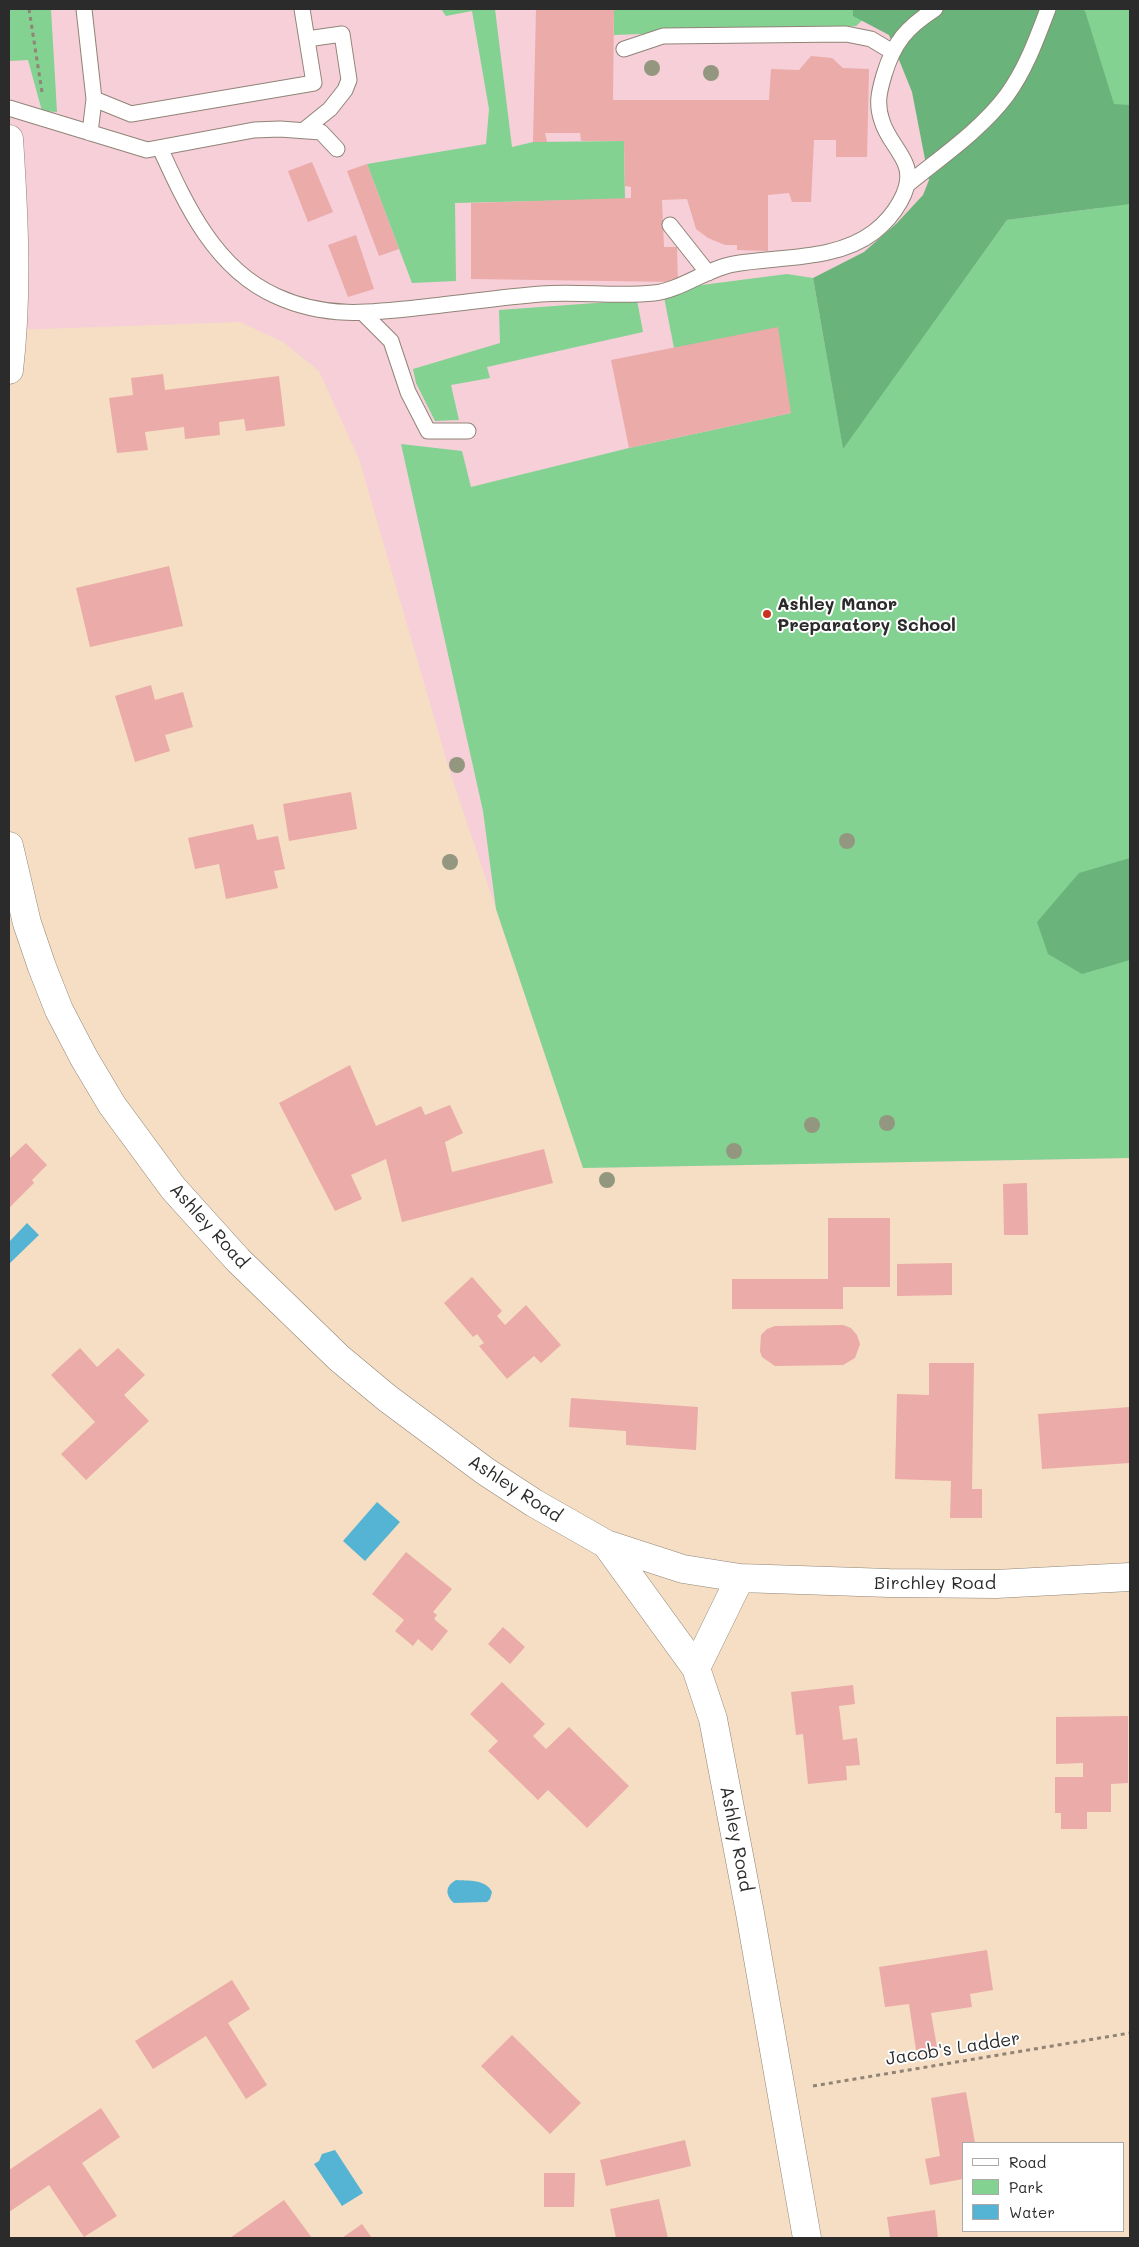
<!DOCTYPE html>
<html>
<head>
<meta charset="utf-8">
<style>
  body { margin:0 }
  #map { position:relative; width:1139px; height:2247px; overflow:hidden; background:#f5dec3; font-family:Mali,sans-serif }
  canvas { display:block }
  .frame { position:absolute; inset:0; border:10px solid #2b2b2b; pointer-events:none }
  .legend { position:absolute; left:962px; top:2142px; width:162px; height:90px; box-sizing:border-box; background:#fff; border:1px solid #aaa; margin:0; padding:6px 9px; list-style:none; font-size:15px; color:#2b2b2b }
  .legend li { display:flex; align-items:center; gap:10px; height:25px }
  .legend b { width:25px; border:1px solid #aaa }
</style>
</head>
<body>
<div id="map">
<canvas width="1139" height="2247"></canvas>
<div class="frame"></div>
<ul class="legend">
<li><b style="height:6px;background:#fff"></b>Road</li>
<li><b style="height:14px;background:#83d292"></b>Park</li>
<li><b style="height:14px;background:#55b4d4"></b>Water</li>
</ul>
</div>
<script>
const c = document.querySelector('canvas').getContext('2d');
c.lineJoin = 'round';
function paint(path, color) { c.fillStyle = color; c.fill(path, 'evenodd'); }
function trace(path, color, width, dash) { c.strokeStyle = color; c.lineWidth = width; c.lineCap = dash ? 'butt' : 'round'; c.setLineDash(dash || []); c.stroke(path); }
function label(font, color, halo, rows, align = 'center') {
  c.font = font + ' Mali,sans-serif'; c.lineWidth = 4; c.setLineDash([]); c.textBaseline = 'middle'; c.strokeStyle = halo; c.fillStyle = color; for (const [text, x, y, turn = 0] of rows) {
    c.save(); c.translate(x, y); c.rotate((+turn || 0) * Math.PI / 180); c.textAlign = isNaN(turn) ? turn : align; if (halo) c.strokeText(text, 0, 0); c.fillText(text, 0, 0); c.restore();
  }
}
const built = new Path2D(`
  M 9,9 L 1130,9 L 1130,1158 L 583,1168 L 449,769 L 359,459 L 319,371 L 283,342 L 240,322 L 13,330 L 9,139 Z`);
const green = new Path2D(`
  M 9,9 L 51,9 L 57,112 L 42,111 L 28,60 L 9,61 Z
  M 441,9 L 495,9 L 512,147 L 533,142 L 624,141 L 625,199 L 455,203 L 456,281 L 412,283 L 367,164 L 486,144 L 489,109 L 472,11 L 446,16 Z
  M 614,9 L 875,9 L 856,26 L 614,35 Z
  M 1062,9 L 1130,9 L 1130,1158 L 583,1168 L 496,909 L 483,811 L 401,444 L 462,451 L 471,487 L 629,448 L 791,413 L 674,348 L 664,297 L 694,286 L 787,274 L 813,278 L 843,448 L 1007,220 L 1099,208 Z
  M 637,300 L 643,332 L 487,367 L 490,378 L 451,385 L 459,420 L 435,421 L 416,383 L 413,369 L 500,343 L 499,310 Z`);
const forest = new Path2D(`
  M 853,9 L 1081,9 L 1085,11 L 1114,104 L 1130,105 L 1130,204 L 1007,220 L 843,449 L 813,278 L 864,252 L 897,223 L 923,195 L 929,180 L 912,92 L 889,35 L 853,16 Z
  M 1130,858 L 1130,960 L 1082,974 L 1048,954 L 1037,922 L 1079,873 Z`);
const water = new Path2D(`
  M 27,1223 L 39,1235 L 9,1264 L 9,1242 Z
  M 377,1502 L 400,1522 L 365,1561 L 343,1541 Z
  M 456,1880 C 468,1881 486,1879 492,1892 L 490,1899 L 487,1902 L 454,1903 C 445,1895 445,1886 456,1880 Z
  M 335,2150 L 363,2193 L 342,2206 L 314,2164 L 319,2161 L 322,2154 Z`);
const building = new Path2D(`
  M 536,9 L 614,9 L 613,100 L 769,100 L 771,69 L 799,70 L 811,56 L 832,58 L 843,68 L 869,69 L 867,157 L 836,157 L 836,140 L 814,140 L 811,202 L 792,202 L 789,193 L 768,195 L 768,251 L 737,250 L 737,245 L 725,245 L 708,238 L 696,229 L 687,199 L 662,200 L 664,247 L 677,247 L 678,282 L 471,279 L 471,203 L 631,198 L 631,187 L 625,186 L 624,141 L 581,141 L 580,133 L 545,133 L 547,142 L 533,142 Z
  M 312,162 L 333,212 L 308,222 L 288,171 Z
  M 367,164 L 399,249 L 379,256 L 347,171 Z
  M 356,235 L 374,289 L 348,297 L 328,245 Z
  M 778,327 L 791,413 L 629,448 L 611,360 Z
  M 163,374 L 165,390 L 279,376 L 285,426 L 246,431 L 244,419 L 219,422 L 220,435 L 185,439 L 184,427 L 145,432 L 148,450 L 117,453 L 109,398 L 133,395 L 131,378 Z
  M 169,566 L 183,626 L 90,647 L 76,588 Z
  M 151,685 L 155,700 L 183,692 L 193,727 L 165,735 L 170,751 L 135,762 L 115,696 Z
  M 351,792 L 357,829 L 289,841 L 283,804 Z
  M 253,824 L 257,840 L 278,836 L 285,869 L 274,871 L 278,888 L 226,899 L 219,864 L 195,869 L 188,838 Z
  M 350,1065 L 376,1126 L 421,1106 L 425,1115 L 450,1105 L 463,1133 L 445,1142 L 452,1172 L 544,1149 L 553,1183 L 402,1222 L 386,1159 L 351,1175 L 362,1199 L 335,1211 L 279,1103 Z
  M 26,1143 L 47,1165 L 32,1180 L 34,1183 L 9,1208 L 9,1156 L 10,1158 Z
  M 1027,1183 L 1028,1235 L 1004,1235 L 1003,1184 Z
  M 828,1218 L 890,1218 L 890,1287 L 843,1287 L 843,1309 L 732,1309 L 732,1279 L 828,1279 Z
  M 952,1263 L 952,1295 L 897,1296 L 897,1264 Z
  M 472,1277 L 502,1311 L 497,1316 L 505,1325 L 526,1305 L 561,1345 L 541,1363 L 534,1356 L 507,1379 L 479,1346 L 484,1343 L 477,1334 L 473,1337 L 444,1303 Z
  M 843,1325 L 851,1328 L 857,1335 L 860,1344 L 855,1358 L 843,1365 L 775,1366 L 762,1357 L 760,1351 L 761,1335 L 767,1329 L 775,1326 Z
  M 80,1348 L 97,1367 L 118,1348 L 145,1375 L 124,1395 L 149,1421 L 86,1480 L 61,1454 L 95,1422 L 51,1375 Z
  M 929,1363 L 974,1363 L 972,1489 L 982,1489 L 982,1518 L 950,1518 L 951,1481 L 895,1479 L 897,1394 L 929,1395 Z
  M 571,1398 L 698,1407 L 696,1450 L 626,1445 L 626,1431 L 569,1427 Z
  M 1130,1407 L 1130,1463 L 1042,1469 L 1038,1414 Z
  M 406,1552 L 452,1589 L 433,1612 L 437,1615 L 434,1619 L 448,1631 L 432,1651 L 418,1639 L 413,1646 L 395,1631 L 404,1620 L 372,1594 Z
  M 503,1627 L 525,1647 L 510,1664 L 488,1644 Z
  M 502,1682 L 545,1724 L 533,1736 L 546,1749 L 569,1727 L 629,1786 L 587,1828 L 548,1790 L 538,1800 L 488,1751 L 498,1741 L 470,1714 Z
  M 853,1685 L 855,1704 L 839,1706 L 843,1740 L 857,1738 L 860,1765 L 846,1766 L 847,1780 L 808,1784 L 803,1734 L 796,1735 L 791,1692 Z
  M 1128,1716 L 1128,1783 L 1111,1784 L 1111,1812 L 1087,1812 L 1087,1829 L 1061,1829 L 1061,1813 L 1055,1813 L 1055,1777 L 1083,1777 L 1083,1763 L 1056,1764 L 1056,1717 Z
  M 987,1950 L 993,1990 L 970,1994 L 972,2007 L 931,2013 L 937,2047 L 916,2050 L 909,2004 L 885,2007 L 879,1967 Z
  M 232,1980 L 250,2009 L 228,2023 L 267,2085 L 246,2099 L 206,2036 L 153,2069 L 135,2041 Z
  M 512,2035 L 581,2103 L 550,2134 L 481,2066 Z
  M 966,2092 L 975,2143 L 963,2143 L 963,2179 L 930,2185 L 925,2159 L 940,2156 L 931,2098 Z
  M 101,2108 L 120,2137 L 82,2163 L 117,2216 L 84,2237 L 49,2185 L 9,2212 L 9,2170 Z
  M 685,2140 L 691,2166 L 606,2186 L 600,2160 Z
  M 544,2173 L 575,2173 L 574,2207 L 544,2207 Z
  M 659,2199 L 668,2238 L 616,2238 L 610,2209 Z
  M 284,2200 L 312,2238 L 230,2238 Z
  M 935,2210 L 938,2238 L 890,2238 L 887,2217 Z
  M 362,2224 L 372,2238 L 342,2238 Z`);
const path = new Path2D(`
  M 29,9 L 42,92
  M 813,2086 L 1130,2033`);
const service = new Path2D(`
  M 84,9 L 94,99 L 90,133
  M 624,49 L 663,36 L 846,34 L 871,39 L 891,51
  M 94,99 L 131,114 L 314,83 L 302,9
  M 9,108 L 147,150 L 254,130 L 280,129 L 321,132 L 337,149
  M 304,130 L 330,109 L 345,90 L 349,80 L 342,34 L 307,39
  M 160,148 C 186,205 215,269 276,296 C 326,319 371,313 424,307 C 463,303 502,297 541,294 C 578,291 617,297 654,293 C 679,291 708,268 734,264 C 780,256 836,261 874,232 C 892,218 916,187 905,163 C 899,149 886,136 882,121 C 876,104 879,92 884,75 C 894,42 906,28 935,9
  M 908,184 C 941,157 981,130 1007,95 C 1026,69 1037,38 1048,9
  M 670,225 L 708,273
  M 364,314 L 391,341 L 408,392 L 428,431 L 468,431`);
const minor = new Path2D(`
  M 9,139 C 14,215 18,293 9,370
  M 9,846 L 27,923 L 42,967 L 59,1010 L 84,1058 L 112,1105 L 173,1188 L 238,1260 L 339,1358 L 387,1398 L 485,1471 L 534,1503 L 606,1544 L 696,1668 L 713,1719 L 750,1913 L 807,2238
  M 606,1544 L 683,1569 L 740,1578 L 889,1583 L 996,1584 L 1130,1577
  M 696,1668 L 740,1578`);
const trees = [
  [652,68],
  [711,73],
  [457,765],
  [847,841],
  [450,862],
  [887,1123],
  [812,1125],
  [734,1151],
  [607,1180]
];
const markers = [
  [767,614,5,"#c8321e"]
];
const poiNames = [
  ["Ashley Manor",777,604],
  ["Preparatory School",777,625]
];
const streetNames = [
  ["Ashley Road",209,1226,48],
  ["Ashley Road",515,1489,33],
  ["Birchley Road",935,1583],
  ["Ashley Road",736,1839,79],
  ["Jacob's Ladder",953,2049,-9]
];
paint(built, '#f6cfd9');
paint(green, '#83d292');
paint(forest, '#6ab47c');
paint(water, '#55b4d4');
paint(building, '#ebaba8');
trace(service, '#908477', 17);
trace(minor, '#908477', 29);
trace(path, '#908477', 3, [4, 4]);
trace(service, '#fff', 15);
trace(minor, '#fff', 28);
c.fillStyle = '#949780';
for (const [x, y] of trees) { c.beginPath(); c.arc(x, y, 8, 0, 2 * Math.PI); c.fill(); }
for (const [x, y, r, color] of markers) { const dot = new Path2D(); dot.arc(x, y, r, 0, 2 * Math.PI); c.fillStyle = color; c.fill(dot); trace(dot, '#fff', 2); }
label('bold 18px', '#2b2b2b', '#fff', poiNames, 'left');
label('18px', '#2b2b2b', '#fff', streetNames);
</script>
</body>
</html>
